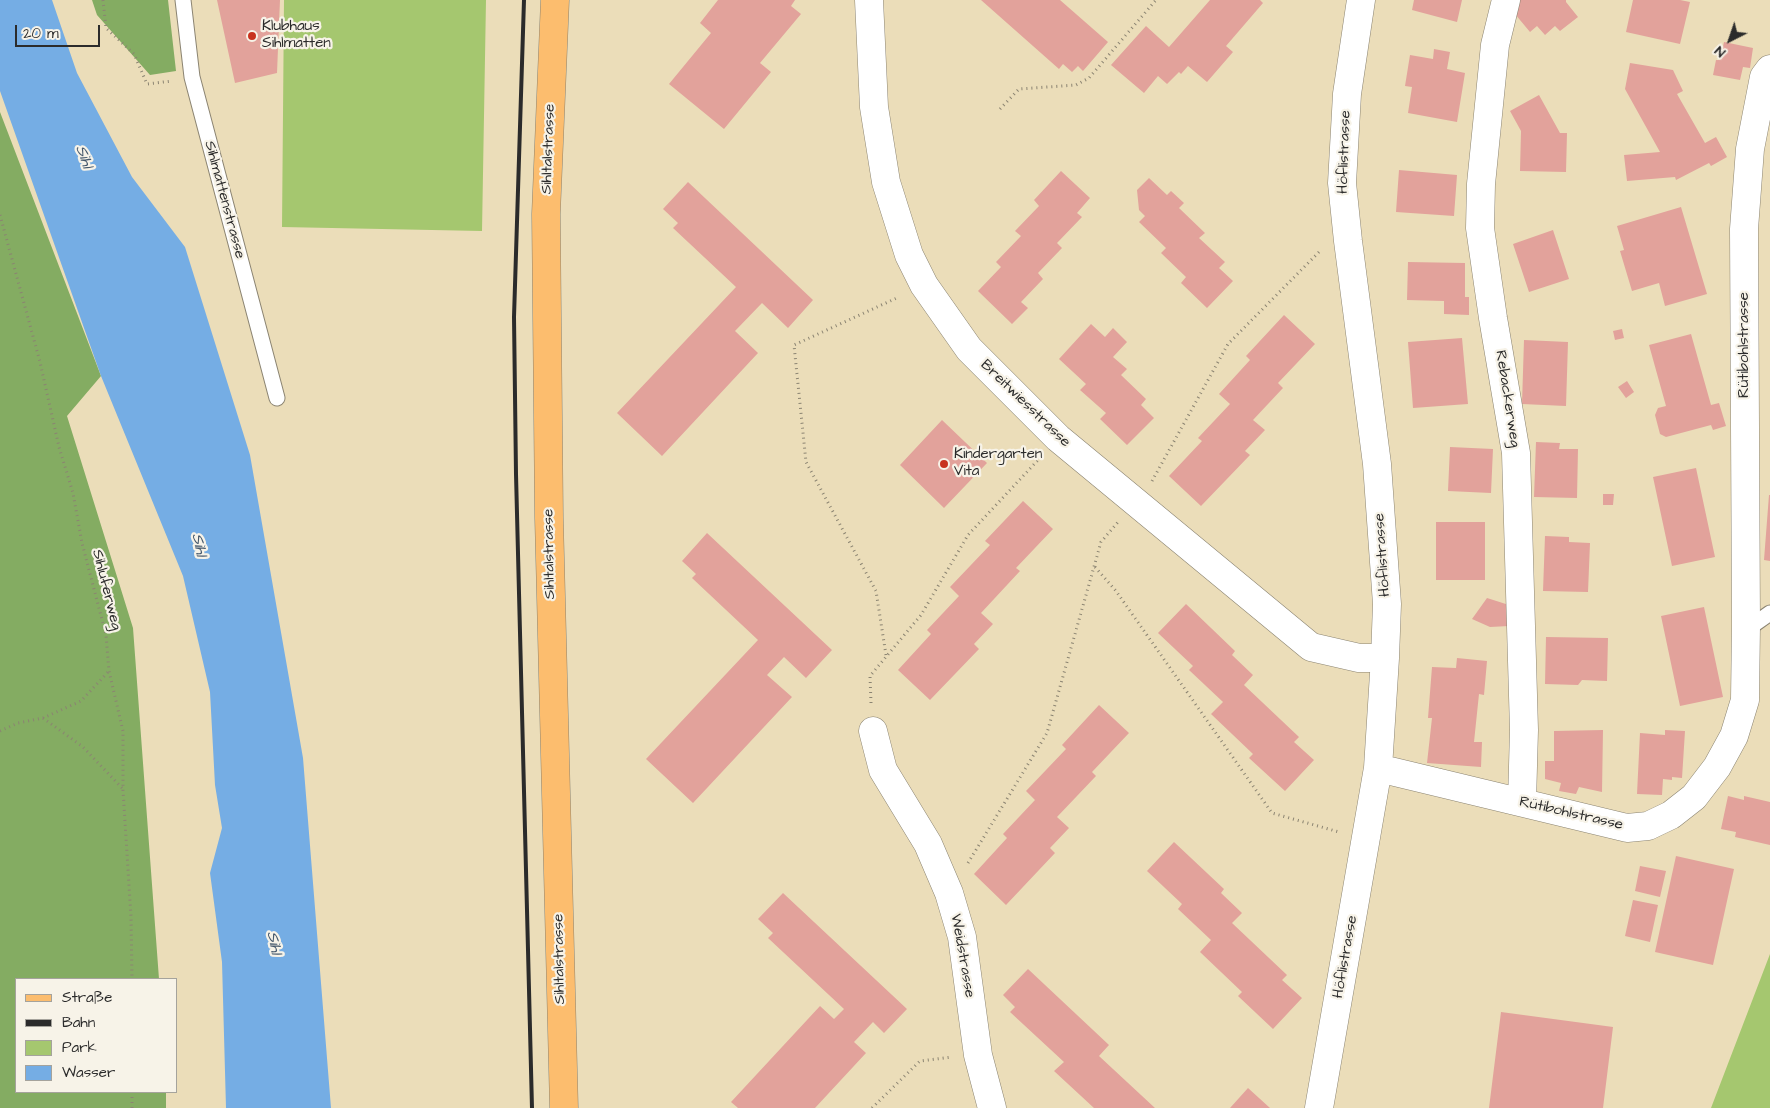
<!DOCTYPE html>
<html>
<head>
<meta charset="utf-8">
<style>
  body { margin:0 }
  #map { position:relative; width:1770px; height:1108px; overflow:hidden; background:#ebddb9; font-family:"Architects Daughter",sans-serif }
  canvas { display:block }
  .legend { position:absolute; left:15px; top:978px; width:162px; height:115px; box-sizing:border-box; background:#f7f3e8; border:1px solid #a5a39c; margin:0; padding:6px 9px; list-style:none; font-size:15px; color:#2b2b2b }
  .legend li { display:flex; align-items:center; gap:10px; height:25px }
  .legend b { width:25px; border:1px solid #a5a39c }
  .north { position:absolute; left:1705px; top:15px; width:50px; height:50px; -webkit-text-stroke:4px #f7f3e8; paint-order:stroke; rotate:221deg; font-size:14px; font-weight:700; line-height:20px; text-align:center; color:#2b2b2b }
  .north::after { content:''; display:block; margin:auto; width:18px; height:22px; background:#2b2b2b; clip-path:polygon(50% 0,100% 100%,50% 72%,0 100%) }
  .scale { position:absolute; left:15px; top:25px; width:85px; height:22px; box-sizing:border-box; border:2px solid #2b2b2b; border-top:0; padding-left:6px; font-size:15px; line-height:18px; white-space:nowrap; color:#2b2b2b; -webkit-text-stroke:4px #f7f3e8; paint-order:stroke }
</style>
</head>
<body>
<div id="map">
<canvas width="1770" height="1108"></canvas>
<ul class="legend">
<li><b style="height:6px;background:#fcbd6e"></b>Straße</li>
<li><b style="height:6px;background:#2b2b2b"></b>Bahn</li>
<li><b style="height:14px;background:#a5c76f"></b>Park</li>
<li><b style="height:14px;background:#75ade4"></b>Wasser</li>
</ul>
<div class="north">N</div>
<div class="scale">20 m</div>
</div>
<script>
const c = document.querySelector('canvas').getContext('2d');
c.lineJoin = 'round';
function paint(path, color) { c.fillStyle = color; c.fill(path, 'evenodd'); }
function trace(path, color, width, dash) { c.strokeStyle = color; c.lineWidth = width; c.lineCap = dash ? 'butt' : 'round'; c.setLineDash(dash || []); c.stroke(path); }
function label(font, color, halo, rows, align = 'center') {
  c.font = font + ' "Architects Daughter",sans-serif'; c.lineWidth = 4.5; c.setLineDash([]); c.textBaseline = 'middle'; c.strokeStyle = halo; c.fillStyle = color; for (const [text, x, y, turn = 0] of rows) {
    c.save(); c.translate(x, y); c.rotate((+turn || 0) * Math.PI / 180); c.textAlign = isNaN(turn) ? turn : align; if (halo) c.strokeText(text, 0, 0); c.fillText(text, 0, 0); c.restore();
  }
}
const green = new Path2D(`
  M 284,0 L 486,0 L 482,231 L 282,227 Z
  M 1770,954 L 1770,1108 L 1711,1108 Z`);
const forest = new Path2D(`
  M 92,0 L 168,0 L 176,71 L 150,75 L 97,15 Z
  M 0,112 L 101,376 L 67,416 L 133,628 L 159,979 L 16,979 L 16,1092 L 166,1092 L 166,1108 L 0,1108 Z`);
const water = new Path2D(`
  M 0,0 L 52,0 L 77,73 L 132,177 L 185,247 L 250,455 L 303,758 L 331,1108 L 226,1108 L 222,962 L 210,873 L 222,828 L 215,785 L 210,692 L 183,576 L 101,376 L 0,91 Z`);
const building = new Path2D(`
  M 217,0 L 280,0 L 277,73 L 235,83 Z
  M 718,0 L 795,0 L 791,6 L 801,14 L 760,63 L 771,72 L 724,129 L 669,84 L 711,33 L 700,23 Z
  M 981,0 L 1060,0 L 1108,42 L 1083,71 L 1078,66 L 1072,72 L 1063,64 L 1059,69 Z
  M 1210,0 L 1260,0 L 1263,3 L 1226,46 L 1233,52 L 1207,82 L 1188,66 L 1181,74 L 1179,72 L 1167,84 L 1158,76 L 1144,93 L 1111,65 L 1146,26 L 1169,47 Z
  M 1414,0 L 1462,0 L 1457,22 L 1412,10 Z
  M 1512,0 L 1566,0 L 1566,2 L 1578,17 L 1560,31 L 1555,26 L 1545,35 L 1537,26 L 1530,32 L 1510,8 Z
  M 1633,0 L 1680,0 L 1690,2 L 1680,44 L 1626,32 Z
  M 1724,42 L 1753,48 L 1750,68 L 1743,67 L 1740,80 L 1713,75 L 1716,60 L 1720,60 Z
  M 1434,49 L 1450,52 L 1447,69 L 1465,73 L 1457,122 L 1408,113 L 1412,87 L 1405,86 L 1410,55 L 1433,59 Z
  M 1630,63 L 1673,70 L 1683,91 L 1677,94 L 1705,143 L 1716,137 L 1727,157 L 1711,166 L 1709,163 L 1676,180 L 1675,177 L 1627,181 L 1624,155 L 1660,152 L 1625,89 Z
  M 1539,95 L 1560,133 L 1567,133 L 1566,172 L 1520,171 L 1521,131 L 1510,111 Z
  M 1399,170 L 1457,175 L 1454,216 L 1396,212 Z
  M 1061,171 L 1090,198 L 1077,213 L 1082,217 L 1057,243 L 1062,248 L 1038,273 L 1043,279 L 1021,302 L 1028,308 L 1012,324 L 978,291 L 1001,267 L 996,262 L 1021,236 L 1015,231 L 1039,206 L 1034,200 Z
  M 1149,178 L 1167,195 L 1171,191 L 1184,203 L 1179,208 L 1205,233 L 1199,238 L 1225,262 L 1219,268 L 1233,281 L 1207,308 L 1181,283 L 1186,277 L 1161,253 L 1166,248 L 1139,222 L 1145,216 L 1139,210 L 1137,190 Z
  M 688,182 L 813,300 L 788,328 L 762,303 L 735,331 L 758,353 L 662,456 L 617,413 L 736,287 L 673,228 L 678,223 L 663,209 Z
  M 1681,207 L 1707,294 L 1665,306 L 1659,283 L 1632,291 L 1620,251 L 1624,250 L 1617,226 Z
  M 1553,230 L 1569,279 L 1529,292 L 1513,244 Z
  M 1408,262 L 1465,263 L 1465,297 L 1469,297 L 1469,315 L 1444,314 L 1444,301 L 1407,300 Z
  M 1284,315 L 1315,344 L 1278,383 L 1283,388 L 1253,420 L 1265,430 L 1245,451 L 1250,455 L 1201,506 L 1169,476 L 1202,441 L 1198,438 L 1230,404 L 1219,394 L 1250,360 L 1246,356 Z
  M 1091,324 L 1105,337 L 1113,328 L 1127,342 L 1113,357 L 1127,369 L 1121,375 L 1146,399 L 1141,405 L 1154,418 L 1127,445 L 1100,419 L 1106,413 L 1080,390 L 1086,384 L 1059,359 Z
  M 1622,329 L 1624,338 L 1615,340 L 1613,331 Z
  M 1691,334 L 1711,405 L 1719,403 L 1726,426 L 1713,430 L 1711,425 L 1666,437 L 1660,434 L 1655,415 L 1658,408 L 1666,406 L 1649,345 Z
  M 1462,338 L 1468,404 L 1413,408 L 1408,342 Z
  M 1524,340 L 1568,342 L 1566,406 L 1522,404 Z
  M 1627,381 L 1634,392 L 1626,398 L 1618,387 Z
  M 942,420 L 987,463 L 944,508 L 900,465 Z
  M 1536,442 L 1560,443 L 1559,449 L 1578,449 L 1577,498 L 1534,497 Z
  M 1450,447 L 1493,449 L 1491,493 L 1448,491 Z
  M 1696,468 L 1715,557 L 1672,566 L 1653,477 Z
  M 1603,494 L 1614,494 L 1613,505 L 1603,505 Z
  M 1769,495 L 1770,495 L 1770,561 L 1764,560 Z
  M 1023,501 L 1053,529 L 1016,568 L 1020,571 L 981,613 L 993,624 L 974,644 L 979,649 L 930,700 L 898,670 L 931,634 L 927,630 L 959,596 L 950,587 L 990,545 L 985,541 Z
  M 1436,522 L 1485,522 L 1485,580 L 1436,580 Z
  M 707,533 L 832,650 L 806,678 L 784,657 L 767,675 L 792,697 L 693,803 L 646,759 L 758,640 L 692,578 L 696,574 L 682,561 Z
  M 1545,536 L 1569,537 L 1569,542 L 1590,543 L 1588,592 L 1543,591 Z
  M 1487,598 L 1509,605 L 1509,626 L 1490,627 L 1472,619 Z
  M 1186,604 L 1235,651 L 1232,655 L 1253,675 L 1244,685 L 1299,737 L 1294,742 L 1314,760 L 1285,791 L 1249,758 L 1253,754 L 1211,714 L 1223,702 L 1189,670 L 1193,666 L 1158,633 Z
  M 1704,607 L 1723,697 L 1680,706 L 1661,616 Z
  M 1546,637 L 1608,638 L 1607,681 L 1582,680 L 1578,685 L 1545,684 Z
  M 1457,658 L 1487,661 L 1484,695 L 1479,694 L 1474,742 L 1482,742 L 1481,767 L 1427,763 L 1432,718 L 1428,718 L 1432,667 L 1456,668 Z
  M 1099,705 L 1129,733 L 1092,772 L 1096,776 L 1057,817 L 1069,828 L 1050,848 L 1055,853 L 1006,905 L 974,874 L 1007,838 L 1003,834 L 1035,800 L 1026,791 L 1066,749 L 1062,745 Z
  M 1603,730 L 1602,792 L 1579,787 L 1576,794 L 1559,791 L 1561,783 L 1545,779 L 1545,761 L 1554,761 L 1554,731 Z
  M 1665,730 L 1685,731 L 1682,778 L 1672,777 L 1672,780 L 1663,779 L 1662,795 L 1637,794 L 1640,733 L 1665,735 Z
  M 1728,796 L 1744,800 L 1744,796 L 1770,802 L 1770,845 L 1735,837 L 1736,832 L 1721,829 Z
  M 1174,842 L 1224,889 L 1221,893 L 1242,913 L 1232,923 L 1287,975 L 1282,980 L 1302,998 L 1273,1029 L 1238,996 L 1242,992 L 1200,952 L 1211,940 L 1178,909 L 1182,904 L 1147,871 Z
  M 1676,856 L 1734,869 L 1713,965 L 1655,952 Z
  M 1640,866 L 1666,871 L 1660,897 L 1635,891 Z
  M 783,893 L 907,1009 L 884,1033 L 873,1022 L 854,1042 L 866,1053 L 815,1108 L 738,1108 L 731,1102 L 820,1006 L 834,1019 L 844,1009 L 768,938 L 773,933 L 758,919 Z
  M 1633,900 L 1658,905 L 1650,942 L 1625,936 Z
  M 1028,969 L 1109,1045 L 1099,1056 L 1155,1108 L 1094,1108 L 1054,1071 L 1064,1062 L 1010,1012 L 1015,1007 L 1003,995 Z
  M 1501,1012 L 1613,1027 L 1603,1108 L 1489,1108 Z
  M 1248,1088 L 1270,1108 L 1230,1108 Z`);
const path = new Path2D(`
  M 103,0 L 106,28 L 134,54 L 147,84 L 172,81
  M 1000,109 L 1019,89 L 1076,85 L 1089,78 L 1156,0
  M 0,215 L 40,362 L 59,447 L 73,493 L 82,543 L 106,635 L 109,671 L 123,731 L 123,790 L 131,917 L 132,979
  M 1152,481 L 1228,344 L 1321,250
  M 1095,567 L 1116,591 L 1272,813 L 1339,832
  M 886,655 L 876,591 L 806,462 L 794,345 L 899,297
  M 871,703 L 870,676 L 921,615 L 968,535 L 1039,459
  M 43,718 L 83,747 L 123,789
  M 0,731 L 18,723 L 43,718 L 81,701 L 109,671
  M 968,863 L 1047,733 L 1101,542 L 1118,522
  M 132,1092 L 132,1108
  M 872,1108 L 920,1061 L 952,1057`);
const service = new Path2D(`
  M 183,0 L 192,77 L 277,398
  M 1746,625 L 1756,623 L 1770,613`);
const minor = new Path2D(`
  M 869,0 L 874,107 L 886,182 L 909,255 L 924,285 L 969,349 L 1058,438 L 1311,647 L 1359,658 L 1385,658
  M 1506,0 L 1495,45 L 1481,184 L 1480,228 L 1493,318 L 1516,453 L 1524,730 L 1522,802
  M 873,731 L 883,770 L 928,844 L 949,893 L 962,937 L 978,1055 L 992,1108
  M 1378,768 L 1627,828 L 1648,826 L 1671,815 L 1694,797 L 1717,767 L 1734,736 L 1745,700 L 1746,625 L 1744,229 L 1750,149 L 1764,77 L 1770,69
  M 1319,1108 L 1378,768 L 1385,658 L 1387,604 L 1377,464 L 1348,241 L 1342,183 L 1347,94 L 1361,0`);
const primary = new Path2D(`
  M 555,0 L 546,214 L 549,518 L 564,1108`);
const rail = new Path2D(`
  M 524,0 L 514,317 L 516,474 L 532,1108`);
const markers = [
  [252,36,5,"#c8321e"],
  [944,464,5,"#c8321e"]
];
const poiNames = [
  ["Klubhaus",262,27],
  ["Sihlmatten",262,44],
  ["Kindergarten",954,455],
  ["Vita",954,472]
];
const streetNames = [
  ["Sihltalstrasse",549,149,-88],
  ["Höflistrasse",1345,152,-88],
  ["Sihlmattenstrasse",224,200,75],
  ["Rütibohlstrasse",1745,345,-90],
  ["Rebackerweg",1507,399,81],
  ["Breitwiesstrasse",1025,404,44],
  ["Sihltalstrasse",550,554,-91],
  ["Höflistrasse",1383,555,-94],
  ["Sihluferweg",106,590,76],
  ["Rütibohlstrasse",1571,814,13],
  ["Weidstrasse",962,956,80],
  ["Höflistrasse",1346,957,-80],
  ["Sihltalstrasse",560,959,-91]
];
const waterNames = [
  ["Sihl",83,157,71],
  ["Sihl",198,545,79],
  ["Sihl",273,943,79]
];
paint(green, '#a5c76f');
paint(forest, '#84ac62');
paint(water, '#75ade4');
paint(building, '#e2a29b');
trace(service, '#8b8472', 17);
trace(minor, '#8b8472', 29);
trace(primary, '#8b8472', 29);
trace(path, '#8b8472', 3, [1, 4]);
trace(service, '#fff', 15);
trace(minor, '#fff', 28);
trace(primary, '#fcbd6e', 28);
trace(rail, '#2b2b2b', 4);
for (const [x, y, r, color] of markers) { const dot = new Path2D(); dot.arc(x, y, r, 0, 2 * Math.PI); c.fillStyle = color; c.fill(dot); trace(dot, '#f7f3e8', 2); }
label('15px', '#2b2b2b', '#f7f3e8', poiNames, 'left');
label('15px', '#2b2b2b', '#f7f3e8', streetNames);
label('italic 16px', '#45586c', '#f7f3e8', waterNames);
</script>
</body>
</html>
